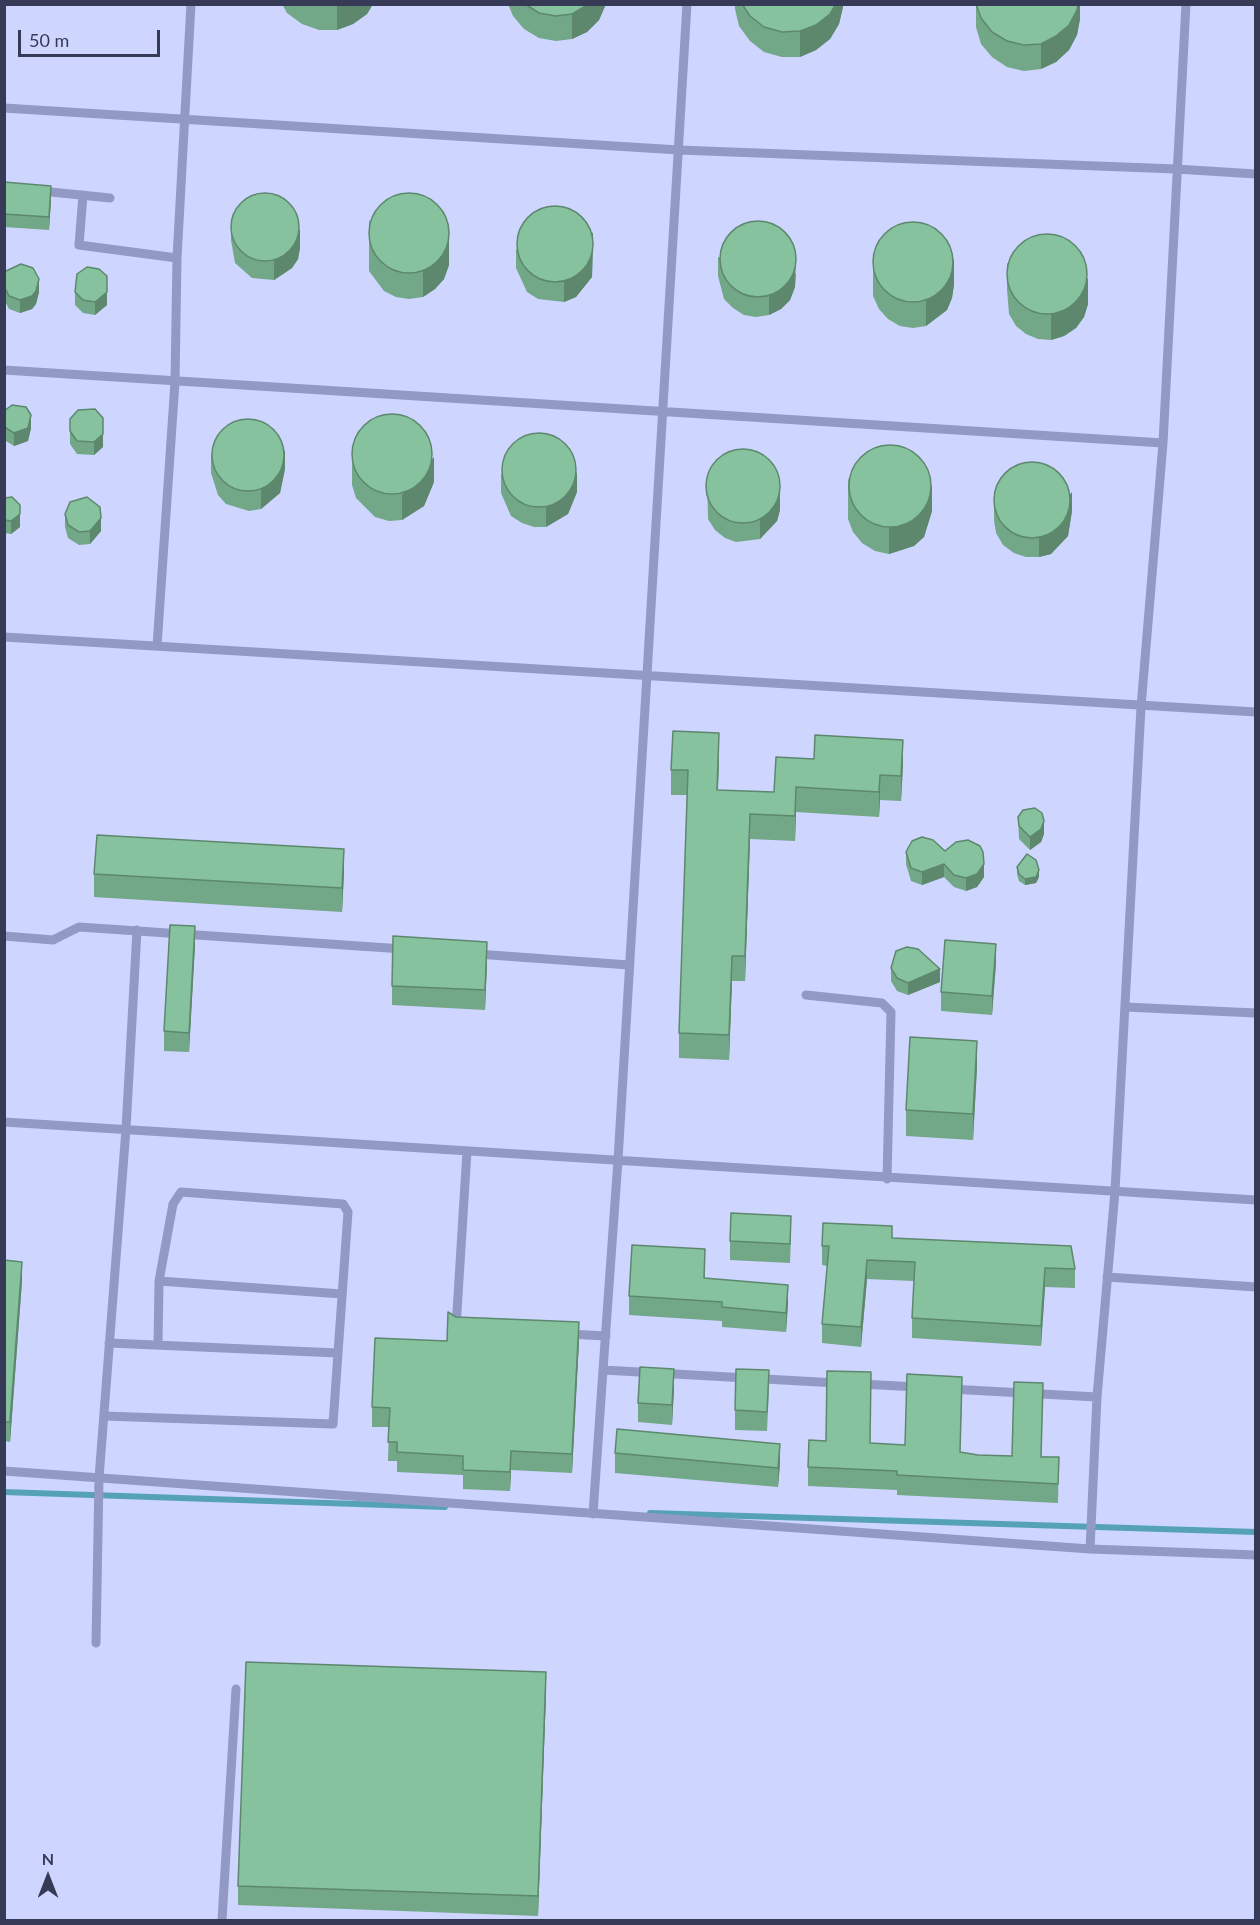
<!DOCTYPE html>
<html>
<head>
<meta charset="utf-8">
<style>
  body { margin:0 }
  #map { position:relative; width:1260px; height:1925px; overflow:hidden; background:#ced5ff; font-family:Lato,sans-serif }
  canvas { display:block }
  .frame { position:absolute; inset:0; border:6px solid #363a56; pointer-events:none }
  .north { position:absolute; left:18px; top:1847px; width:60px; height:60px; -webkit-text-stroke:4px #ced5ff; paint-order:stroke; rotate:0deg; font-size:16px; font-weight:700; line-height:24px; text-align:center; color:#363a56 }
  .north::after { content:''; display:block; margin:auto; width:21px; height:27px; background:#363a56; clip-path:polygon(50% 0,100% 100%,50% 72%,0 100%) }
  .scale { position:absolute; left:18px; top:30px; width:142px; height:27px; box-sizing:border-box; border:3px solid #363a56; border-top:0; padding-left:8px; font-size:18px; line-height:21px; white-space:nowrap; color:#363a56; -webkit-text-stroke:4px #ced5ff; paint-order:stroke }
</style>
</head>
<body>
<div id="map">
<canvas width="1260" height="1925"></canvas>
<div class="frame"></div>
<div class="north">N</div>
<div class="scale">50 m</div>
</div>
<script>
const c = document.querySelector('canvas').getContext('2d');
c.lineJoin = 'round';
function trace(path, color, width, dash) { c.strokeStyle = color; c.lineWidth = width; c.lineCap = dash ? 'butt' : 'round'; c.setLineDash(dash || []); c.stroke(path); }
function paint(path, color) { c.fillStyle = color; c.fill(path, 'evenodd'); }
const stream = new Path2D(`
  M 4,1492 L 445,1507
  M 650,1513 L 1256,1532`);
const service = new Path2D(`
  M 687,4 L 618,1160 L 603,1370 L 837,1383
  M 4,108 L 679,150 L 1176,169 L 1256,174
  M 41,191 L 110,198
  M 83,195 L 79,245 L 177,258
  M 4,370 L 1163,443
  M 4,637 L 1256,712
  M 157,646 L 175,382 L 177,258 L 191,4
  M 4,936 L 53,940 L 79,927 L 403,949
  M 477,954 L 629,965
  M 806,995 L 882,1003 L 891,1012 L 887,1179
  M 1125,1007 L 1256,1013
  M 4,1122 L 1256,1200
  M 1107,1277 L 1256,1287
  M 456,1328 L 467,1151
  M 568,1334 L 606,1336
  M 109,1343 L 338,1353 L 348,1212 L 343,1204 L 181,1192 L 173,1204 L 159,1281
  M 158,1345 L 159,1281 L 342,1294
  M 860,1384 L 918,1387
  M 950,1389 L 1097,1397
  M 104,1416 L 333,1424 L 338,1353
  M 4,1471 L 1090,1549 L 1256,1555
  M 593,1514 L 603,1370
  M 1090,1549 L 1097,1397 L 1115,1191 L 1141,707 L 1163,443 L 1186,4
  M 96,1643 L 99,1478 L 126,1129 L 137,930
  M 222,1920 L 236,1689`);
const wall = new Path2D(`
  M 282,4 L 373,4 L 367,14 L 353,24 L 337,30 L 319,30 L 302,24 L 287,13 Z
  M 508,4 L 606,4 L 599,20 L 587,32 L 572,39 L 556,41 L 539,38 L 524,29 L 513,16 Z
  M 735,4 L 843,4 L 843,7 L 839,24 L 830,39 L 816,50 L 800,57 L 782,57 L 764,52 L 750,41 L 739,26 L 735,9 Z
  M 976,4 L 1080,4 L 1080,19 L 1077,35 L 1069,50 L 1056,62 L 1041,69 L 1024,71 L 1007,67 L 992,57 L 981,44 L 976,27 Z
  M 4,182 L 51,199 L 49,230 L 4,227 Z
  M 231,220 L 300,248 L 298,259 L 292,268 L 274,280 L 252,278 L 235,263 L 231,240 Z
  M 369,220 L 449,265 L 444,279 L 435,289 L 423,297 L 409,299 L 396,297 L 384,291 L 369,271 Z
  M 516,249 L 593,252 L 592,277 L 576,297 L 564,302 L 538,299 L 527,292 L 516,268 Z
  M 718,257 L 796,274 L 795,287 L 790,300 L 781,309 L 769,315 L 756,317 L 744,315 L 733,308 L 724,299 L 718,276 Z
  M 873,258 L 954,285 L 952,298 L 947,310 L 926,326 L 913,328 L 900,326 L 888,319 L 879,309 L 873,296 Z
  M 1007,263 L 1088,304 L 1084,317 L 1076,328 L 1064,336 L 1051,340 L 1038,339 L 1026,334 L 1016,326 L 1009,314 L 1007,289 Z
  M 4,275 L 39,292 L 36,304 L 32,309 L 20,313 L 9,309 L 4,299 Z
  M 75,292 L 107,305 L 95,315 L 83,313 L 75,305 Z
  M 5,411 L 31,428 L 28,441 L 14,446 L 6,441 L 4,437 Z
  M 70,419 L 103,447 L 94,455 L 77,454 L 70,444 Z
  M 211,454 L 285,469 L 280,493 L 261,509 L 249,511 L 226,504 L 218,495 L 211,473 Z
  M 352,459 L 434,482 L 424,506 L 402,520 L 389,521 L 375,517 L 356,498 L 352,485 Z
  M 501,474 L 577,492 L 568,514 L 546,527 L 534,527 L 522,523 L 511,516 L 501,493 Z
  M 707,475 L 780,510 L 777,521 L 760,539 L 736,542 L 725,538 L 715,530 L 708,519 Z
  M 848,479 L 932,511 L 924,537 L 914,546 L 889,554 L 875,551 L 862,543 L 853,532 L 848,519 Z
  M 4,498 L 20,518 L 20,527 L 11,534 L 4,533 Z
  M 994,501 L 1072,511 L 1068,536 L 1051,554 L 1039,557 L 1026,557 L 1014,553 L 1003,545 L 996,533 L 994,520 Z
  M 65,514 L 101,531 L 90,544 L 79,545 L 68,538 L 65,527 Z
  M 719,757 L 718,790 L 774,792 L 903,765 L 901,801 L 880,800 L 879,817 L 796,812 L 795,841 L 750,839 L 745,981 L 732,981 L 729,1060 L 679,1058 L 679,1033 L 687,795 L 671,795 L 671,770 Z
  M 1018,817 L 1044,834 L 1041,842 L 1030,850 L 1019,839 Z
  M 945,851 L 984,877 L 977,887 L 966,891 L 954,887 L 944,877 L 922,885 L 911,881 L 906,864 L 906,852 Z
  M 1017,867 L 1039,877 L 1036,883 L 1025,885 L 1019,881 L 1017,874 Z
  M 344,873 L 342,912 L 94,897 L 94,874 Z
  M 195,945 L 189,1052 L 164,1051 L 164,1031 Z
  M 487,962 L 485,1010 L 392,1005 L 392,986 Z
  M 996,963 L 992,1015 L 941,1011 L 941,992 Z
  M 891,968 L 940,982 L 908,995 L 897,991 L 891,981 Z
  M 977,1067 L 973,1140 L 906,1136 L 906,1110 Z
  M 791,1235 L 790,1263 L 730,1260 L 730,1241 Z
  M 892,1238 L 1075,1269 L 1075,1288 L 1045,1287 L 1041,1346 L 912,1338 L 912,1318 L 914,1281 L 867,1279 L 861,1347 L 822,1343 L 822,1324 L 827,1266 L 822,1265 L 822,1246 Z
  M 4,1260 L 22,1281 L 10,1442 L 4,1441 Z
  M 705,1268 L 705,1278 L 788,1304 L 786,1332 L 722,1327 L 722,1321 L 629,1315 L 629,1296 Z
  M 456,1317 L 579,1341 L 572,1473 L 511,1470 L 510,1491 L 463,1489 L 463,1475 L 397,1472 L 397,1461 L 388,1461 L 389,1427 L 372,1427 L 372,1407 L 447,1341 Z
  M 674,1388 L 672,1425 L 638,1422 L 638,1403 Z
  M 769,1389 L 767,1431 L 735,1430 L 735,1410 Z
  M 962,1396 L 960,1452 L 978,1455 L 1059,1457 L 1058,1503 L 897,1495 L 897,1490 L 808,1486 L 808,1467 L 826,1441 L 905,1445 Z
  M 615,1453 L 780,1463 L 778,1487 L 615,1473 Z
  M 546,1692 L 538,1916 L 238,1905 L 238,1886 Z`);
const shadedWall = new Path2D(`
  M 337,4 L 373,4 L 367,14 L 353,24 L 337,30 Z
  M 589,4 L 606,4 L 599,20 L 587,32 L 572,39 L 572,14 Z
  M 836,4 L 843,4 L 843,7 L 839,24 L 830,39 L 816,50 L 800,57 L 800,31 Z
  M 1078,4 L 1080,4 L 1080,19 L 1077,35 L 1069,50 L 1056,62 L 1041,69 L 1041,44 Z
  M 51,186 L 51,199 L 49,230 L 49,217 Z
  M 300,229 L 300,248 L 298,259 L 292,268 L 274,280 L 274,261 Z
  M 593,232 L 592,277 L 576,297 L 564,302 L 564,282 Z
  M 449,240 L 449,265 L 444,279 L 435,289 L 423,297 L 423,271 Z
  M 796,255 L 795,287 L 790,300 L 781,309 L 769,315 L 769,296 Z
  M 954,259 L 954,285 L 952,298 L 947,310 L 926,326 L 926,300 Z
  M 1088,278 L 1088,304 L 1084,317 L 1076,328 L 1064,336 L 1051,340 L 1051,314 Z
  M 39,279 L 39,292 L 36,304 L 32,309 L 20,313 L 20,300 Z
  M 107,292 L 107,305 L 95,315 L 95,302 Z
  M 31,415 L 31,428 L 28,441 L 14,446 L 14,433 Z
  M 103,418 L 103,447 L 94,455 L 94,442 Z
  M 285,450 L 285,469 L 280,493 L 261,509 L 261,490 Z
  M 434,457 L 434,482 L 424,506 L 402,520 L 402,495 Z
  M 577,472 L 577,492 L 568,514 L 546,527 L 546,507 Z
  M 932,486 L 932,511 L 924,537 L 914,546 L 889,554 L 889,528 Z
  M 780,490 L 780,510 L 777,521 L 760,539 L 760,519 Z
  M 1072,492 L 1072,511 L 1068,536 L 1051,554 L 1039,557 L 1039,538 Z
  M 20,505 L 20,527 L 11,534 L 11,521 Z
  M 101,518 L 101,531 L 90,544 L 90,531 Z
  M 719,733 L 719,757 L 717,815 L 717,790 Z
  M 903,740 L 903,765 L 901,801 L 901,776 Z
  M 880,775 L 880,800 L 879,817 L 879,792 Z
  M 796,787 L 796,812 L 795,841 L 795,816 Z
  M 750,814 L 750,839 L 745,981 L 745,956 Z
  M 1044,821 L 1044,834 L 1041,842 L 1030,850 L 1030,837 Z
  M 344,849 L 344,873 L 342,912 L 342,888 Z
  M 944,864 L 944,877 L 922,885 L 922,872 Z
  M 984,864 L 984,877 L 977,887 L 966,891 L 966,878 Z
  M 1039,870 L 1039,877 L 1036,883 L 1025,885 L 1025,879 Z
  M 195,926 L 195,945 L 189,1052 L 189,1033 Z
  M 487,942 L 487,962 L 485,1010 L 485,990 Z
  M 996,944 L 996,963 L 992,1015 L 992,996 Z
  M 732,956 L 732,981 L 729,1060 L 729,1035 Z
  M 940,969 L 940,982 L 908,995 L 908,983 Z
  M 977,1041 L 977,1067 L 973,1140 L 973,1114 Z
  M 867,1260 L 867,1279 L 861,1347 L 861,1327 Z
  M 22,1262 L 22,1281 L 10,1442 L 10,1422 Z
  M 1045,1268 L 1045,1287 L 1041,1346 L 1041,1326 Z
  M 788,1285 L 788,1304 L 786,1332 L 786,1313 Z
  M 579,1322 L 579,1341 L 572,1473 L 572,1454 Z
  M 674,1369 L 674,1388 L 672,1425 L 672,1405 Z
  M 780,1444 L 780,1463 L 778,1487 L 778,1468 Z
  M 511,1451 L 511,1470 L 510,1491 L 510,1472 Z
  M 546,1672 L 546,1692 L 538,1916 L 538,1896 Z`);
const building = new Path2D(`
  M 525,4 L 589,4 L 572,14 L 556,16 L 539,13 Z
  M 742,4 L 836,4 L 830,14 L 816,25 L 800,31 L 782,32 L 764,27 L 750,16 Z
  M 976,4 L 1078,4 L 1077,10 L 1069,25 L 1056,36 L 1041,44 L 1024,45 L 1007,41 L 992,32 L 981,18 Z
  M 4,182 L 51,186 L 49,217 L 4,214 Z
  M369 233a40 40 0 1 1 80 0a40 40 0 1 1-80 0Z
  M231 227a34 34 0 1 1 68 0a34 34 0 1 1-68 0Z
  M517 244a38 38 0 1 1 76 0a38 38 0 1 1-76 0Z
  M720 259a38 38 0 1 1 76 0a38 38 0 1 1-76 0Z
  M873 262a40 40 0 1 1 80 0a40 40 0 1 1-80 0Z
  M1007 274a40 40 0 1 1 80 0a40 40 0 1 1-80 0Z
  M 21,264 L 33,268 L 39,279 L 36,291 L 32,296 L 20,300 L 9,296 L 4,286 L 4,275 L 6,271 Z
  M 87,267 L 99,269 L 107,276 L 107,292 L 95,302 L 83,300 L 75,292 L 77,274 Z
  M 12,405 L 26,407 L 31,415 L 28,428 L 14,433 L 6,428 L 4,424 L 4,411 Z
  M 95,409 L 103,418 L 103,434 L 94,442 L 77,441 L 70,431 L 70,419 L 78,410 Z
  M352 454a40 40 0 1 1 80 0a40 40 0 1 1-80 0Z
  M212 455a36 36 0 1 1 72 0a36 36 0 1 1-72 0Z
  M502 470a37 37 0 1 1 74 0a37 37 0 1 1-74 0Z
  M849 486a41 41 0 1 1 82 0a41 41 0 1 1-82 0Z
  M706 486a37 37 0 1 1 74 0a37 37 0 1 1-74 0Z
  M994 500a38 38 0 1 1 76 0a38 38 0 1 1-76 0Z
  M 12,497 L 20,505 L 20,514 L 11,521 L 4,520 L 4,498 Z
  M 87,497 L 100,507 L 101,518 L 90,531 L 79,532 L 68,525 L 65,514 L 70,502 Z
  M 673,731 L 719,733 L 717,790 L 774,792 L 776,757 L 814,759 L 815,735 L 903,740 L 901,776 L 880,775 L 879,792 L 796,787 L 795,816 L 750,814 L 745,956 L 732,956 L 729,1035 L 679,1033 L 688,770 L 671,770 Z
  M 1035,808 L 1042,813 L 1044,821 L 1041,829 L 1030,837 L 1019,826 L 1018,817 L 1023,810 Z
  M 97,835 L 344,849 L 342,888 L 94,874 Z
  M 922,837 L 933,840 L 945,851 L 956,842 L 968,840 L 980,846 L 983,852 L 984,864 L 977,874 L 966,878 L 954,875 L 944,864 L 922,872 L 911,868 L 906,852 L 912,841 Z
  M 1027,854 L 1036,860 L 1039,870 L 1036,877 L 1025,879 L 1019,874 L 1017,867 Z
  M 170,925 L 195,926 L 189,1033 L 164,1031 Z
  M 393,936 L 487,942 L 485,990 L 392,986 Z
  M 945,940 L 996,944 L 992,996 L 941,992 Z
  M 907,947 L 918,949 L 940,969 L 908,983 L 897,978 L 891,968 L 896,951 Z
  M 910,1037 L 977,1041 L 973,1114 L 906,1110 Z
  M 731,1213 L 791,1216 L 790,1244 L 730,1241 Z
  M 823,1223 L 892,1226 L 892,1238 L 1071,1246 L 1075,1269 L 1045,1268 L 1041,1326 L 912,1318 L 915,1262 L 867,1260 L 861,1327 L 822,1324 L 829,1246 L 822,1246 Z
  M 632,1245 L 705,1249 L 704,1278 L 788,1285 L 786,1313 L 722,1307 L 722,1302 L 629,1296 Z
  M 4,1260 L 22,1262 L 10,1422 L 4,1422 Z
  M 448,1312 L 456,1317 L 579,1322 L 572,1454 L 511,1451 L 510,1472 L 463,1470 L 463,1456 L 397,1452 L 397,1442 L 388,1442 L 390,1408 L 372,1407 L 375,1338 L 447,1341 Z
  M 640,1367 L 674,1369 L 672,1405 L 638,1403 Z
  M 736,1369 L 769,1370 L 767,1412 L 735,1410 Z
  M 827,1371 L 871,1372 L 870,1443 L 905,1445 L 907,1374 L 962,1377 L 960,1452 L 978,1455 L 1012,1456 L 1014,1382 L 1043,1383 L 1041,1457 L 1059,1457 L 1058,1484 L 897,1475 L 897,1471 L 808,1467 L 809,1440 L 826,1441 Z
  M 617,1429 L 780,1444 L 778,1468 L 615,1453 Z
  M 246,1662 L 546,1672 L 538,1896 L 238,1886 Z`);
trace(stream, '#55a2b7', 6);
trace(service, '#9299c4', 9);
paint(wall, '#72a787');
paint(shadedWall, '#5d886e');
paint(building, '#85c29d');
trace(building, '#5d886e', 1.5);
</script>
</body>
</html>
